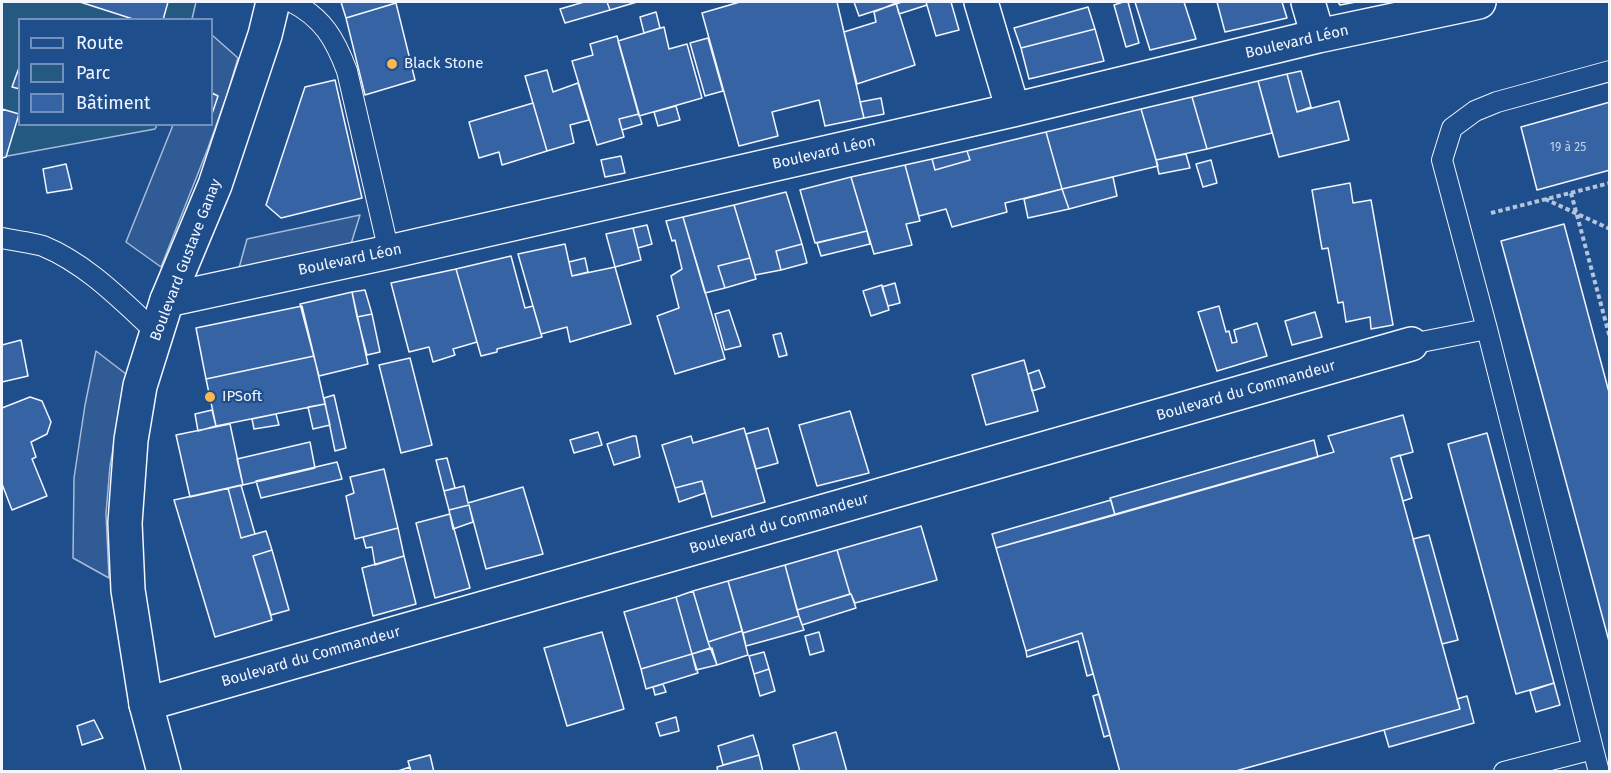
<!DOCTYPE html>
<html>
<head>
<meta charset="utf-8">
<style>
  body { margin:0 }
  #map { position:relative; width:1611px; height:773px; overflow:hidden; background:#1f4e8c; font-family:"Fira Sans",sans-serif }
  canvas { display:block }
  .frame { position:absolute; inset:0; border:3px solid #f2f6ff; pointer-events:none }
  .legend { position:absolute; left:18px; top:18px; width:195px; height:108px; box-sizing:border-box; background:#1f4e8c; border:2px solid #7391ba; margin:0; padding:8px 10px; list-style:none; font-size:18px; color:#f2f6ff }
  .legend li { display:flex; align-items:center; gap:12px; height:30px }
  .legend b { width:30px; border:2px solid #7391ba }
</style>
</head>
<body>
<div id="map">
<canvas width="1611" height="773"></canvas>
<div class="frame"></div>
<ul class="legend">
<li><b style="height:8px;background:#1f4e8c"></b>Route</li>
<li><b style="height:16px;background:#245a82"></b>Parc</li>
<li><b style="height:16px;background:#3563a3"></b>Bâtiment</li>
</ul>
</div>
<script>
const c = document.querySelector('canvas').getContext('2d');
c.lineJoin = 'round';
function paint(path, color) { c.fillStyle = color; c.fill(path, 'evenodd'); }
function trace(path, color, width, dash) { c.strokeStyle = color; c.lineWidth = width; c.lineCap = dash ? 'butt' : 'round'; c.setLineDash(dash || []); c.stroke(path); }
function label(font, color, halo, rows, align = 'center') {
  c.font = font + ' "Fira Sans",sans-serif'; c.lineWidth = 4.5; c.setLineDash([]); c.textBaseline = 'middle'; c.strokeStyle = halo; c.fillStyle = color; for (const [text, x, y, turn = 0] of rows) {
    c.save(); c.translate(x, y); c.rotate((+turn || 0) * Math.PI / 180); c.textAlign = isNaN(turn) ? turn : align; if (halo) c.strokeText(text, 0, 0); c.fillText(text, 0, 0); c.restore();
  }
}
const green = new Path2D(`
  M 2,2 L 196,2 L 192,19 L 20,20 L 20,124 L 157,125 L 155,129 L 2,157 Z`);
const parking = new Path2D(`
  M 212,35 L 238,58 L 227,95 L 208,148 L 161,267 L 126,242 L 173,125 L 212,124 Z
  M 360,215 L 346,260 L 234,286 L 247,239 Z
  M 96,351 L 126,374 L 110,466 L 106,514 L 109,578 L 73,558 L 74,478 L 85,405 Z`);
const building = new Path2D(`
  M 80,2 L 168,2 L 163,20 L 136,20 Z
  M 341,2 L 396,2 L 396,3 L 346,18 Z
  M 584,2 L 607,2 L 610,10 L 565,23 L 560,9 Z
  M 607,2 L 637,2 L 610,10 Z
  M 740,2 L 837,2 L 864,118 L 825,126 L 819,100 L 772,112 L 778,136 L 739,146 L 702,13 Z
  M 854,2 L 902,2 L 859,16 Z
  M 902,2 L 926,2 L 927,5 L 899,14 L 896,3 Z
  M 926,2 L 951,2 L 959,30 L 936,36 Z
  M 1123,2 L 1128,2 L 1139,43 L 1126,47 L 1114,5 Z
  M 1135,2 L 1184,2 L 1196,39 L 1150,50 Z
  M 1217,2 L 1282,2 L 1287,18 L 1225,32 Z
  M 1338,2 L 1356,2 L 1340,5 Z
  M 396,3 L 415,80 L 365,95 L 346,18 Z
  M 896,3 L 915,65 L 857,84 L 844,32 L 876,22 L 874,12 Z
  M 1088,7 L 1095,29 L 1021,48 L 1014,28 Z
  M 656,12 L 660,28 L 644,33 L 640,17 Z
  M 664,27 L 669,49 L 687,44 L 702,98 L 639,116 L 618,41 Z
  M 1095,29 L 1104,61 L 1029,79 L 1021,48 Z
  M 617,36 L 639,114 L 619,119 L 624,137 L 597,145 L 572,61 L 593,55 L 590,44 Z
  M 708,38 L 723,91 L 705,96 L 690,43 Z
  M 20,65 L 20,89 L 12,87 Z
  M 547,70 L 553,92 L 578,83 L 589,120 L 570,125 L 574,143 L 547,151 L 525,76 Z
  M 1301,71 L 1311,107 L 1297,112 L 1287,74 Z
  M 1287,74 L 1297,112 L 1339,101 L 1349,140 L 1279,157 L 1258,81 Z
  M 335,80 L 362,198 L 281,218 L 266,205 L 305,87 Z
  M 1258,81 L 1272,133 L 1207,149 L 1192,97 Z
  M 212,93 L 218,96 L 212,114 Z
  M 1192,97 L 1207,149 L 1156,160 L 1141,109 Z
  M 881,98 L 884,114 L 864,118 L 860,102 Z
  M 1610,102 L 1610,170 L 1537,190 L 1521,127 Z
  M 533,103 L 547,151 L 502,165 L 499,152 L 479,158 L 469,122 Z
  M 676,106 L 680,120 L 658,126 L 654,112 Z
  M 2,109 L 19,114 L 6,157 L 2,158 Z
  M 1141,109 L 1158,166 L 1062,189 L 1046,132 Z
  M 639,114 L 642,124 L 622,130 L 619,119 Z
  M 1046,132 L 1062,189 L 1005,203 L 1007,212 L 952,227 L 946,209 L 919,216 L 905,165 L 932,159 L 935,170 L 970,160 L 967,151 Z
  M 967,151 L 970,160 L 935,170 L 932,159 Z
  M 1186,154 L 1190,168 L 1159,174 L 1156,160 Z
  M 621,156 L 625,173 L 605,177 L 601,160 Z
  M 1211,160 L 1217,183 L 1203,187 L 1196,164 Z
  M 66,164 L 72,189 L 47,193 L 43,169 Z
  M 905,165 L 920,221 L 906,224 L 912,245 L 874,254 L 851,177 Z
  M 851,177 L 867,231 L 815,243 L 800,190 Z
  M 1113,177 L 1117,196 L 1069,209 L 1062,189 Z
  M 1350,183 L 1353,203 L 1371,200 L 1393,325 L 1371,329 L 1370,317 L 1346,322 L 1343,302 L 1338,303 L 1328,248 L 1322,249 L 1312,190 Z
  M 1062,189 L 1069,209 L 1028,218 L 1024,199 Z
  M 786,192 L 802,244 L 776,251 L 781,270 L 755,275 L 734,205 Z
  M 734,205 L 750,258 L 718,266 L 725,288 L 705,293 L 683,217 Z
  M 683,217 L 725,359 L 675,374 L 657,316 L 679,308 L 671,276 L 682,269 L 675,240 L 672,241 L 666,221 Z
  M 1564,224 L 1610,396 L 1610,645 L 1501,241 Z
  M 647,225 L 652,244 L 638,248 L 633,228 Z
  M 633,228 L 641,260 L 615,267 L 606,234 Z
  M 867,231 L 870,244 L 821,256 L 817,243 Z
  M 565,244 L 572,276 L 615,267 L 631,324 L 570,342 L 567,327 L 541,334 L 518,254 Z
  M 802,244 L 807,263 L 781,270 L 776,251 Z
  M 511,256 L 525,308 L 533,306 L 542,337 L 497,349 L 497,352 L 481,356 L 456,269 Z
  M 585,258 L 588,272 L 572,276 L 569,262 Z
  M 750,258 L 756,279 L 725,288 L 718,266 Z
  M 456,269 L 477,342 L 453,349 L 455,355 L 433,362 L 429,347 L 409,352 L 391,283 Z
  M 895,283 L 900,303 L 888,306 L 882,287 Z
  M 882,285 L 889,310 L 871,316 L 863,291 Z
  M 365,290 L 372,314 L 357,317 L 352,292 Z
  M 352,292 L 368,364 L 319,376 L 300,304 Z
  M 302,306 L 314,356 L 206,379 L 196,328 Z
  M 1219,306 L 1226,332 L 1229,331 L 1232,343 L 1237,342 L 1234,330 L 1257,323 L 1267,356 L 1217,371 L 1198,312 Z
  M 729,310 L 741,346 L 725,350 L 715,314 Z
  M 1315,312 L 1322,337 L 1292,345 L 1285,321 Z
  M 372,314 L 380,352 L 367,355 L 357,317 Z
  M 781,333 L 787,355 L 779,357 L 773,335 Z
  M 21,340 L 28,376 L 2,382 L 2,345 Z
  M 314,356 L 325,404 L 216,426 L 206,379 Z
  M 410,358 L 432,445 L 401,453 L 379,365 Z
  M 1024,360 L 1038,411 L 986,425 L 972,375 Z
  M 1039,370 L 1045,387 L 1032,391 L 1028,374 Z
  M 334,395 L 346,448 L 335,451 L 324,398 Z
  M 30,397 L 42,401 L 51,422 L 47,434 L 31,442 L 36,457 L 32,459 L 47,496 L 12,510 L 2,484 L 2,408 Z
  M 325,404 L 330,425 L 313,429 L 308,407 Z
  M 212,410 L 216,426 L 198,431 L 195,414 Z
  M 850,411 L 869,473 L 817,486 L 799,425 Z
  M 276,414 L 279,425 L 254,429 L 252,419 Z
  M 1403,415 L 1413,452 L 1391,458 L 1460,709 L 1232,772 L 1120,772 L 1082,633 L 1026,651 L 996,548 L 1334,452 L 1328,436 Z
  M 230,424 L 243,485 L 190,497 L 176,435 Z
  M 744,428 L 765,502 L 712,517 L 702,481 L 675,488 L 662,445 L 691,436 L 693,443 Z
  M 768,428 L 778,463 L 756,469 L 746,434 Z
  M 598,432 L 602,445 L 574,453 L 570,440 Z
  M 1487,433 L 1554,683 L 1516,694 L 1448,444 Z
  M 633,436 L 636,436 L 640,457 L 614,465 L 607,444 Z
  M 1314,440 L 1318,457 L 1115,515 L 1110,498 Z
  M 310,442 L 315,468 L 243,485 L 237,459 Z
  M 1400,455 L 1412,498 L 1403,501 L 1391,458 Z
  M 447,458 L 455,488 L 444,491 L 436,460 Z
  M 337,462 L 342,479 L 261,498 L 256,481 Z
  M 384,469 L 398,528 L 355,539 L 346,496 L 354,493 L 350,477 Z
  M 702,481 L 705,493 L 679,502 L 675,488 Z
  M 241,485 L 255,534 L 241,538 L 228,488 Z
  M 464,486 L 468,503 L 523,487 L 543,554 L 486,569 L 469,505 L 449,510 L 444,491 Z
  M 228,488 L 241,538 L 266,531 L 272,550 L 253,556 L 272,620 L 215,637 L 174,500 Z
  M 1111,500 L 1115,515 L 996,548 L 992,534 Z
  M 469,505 L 473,522 L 453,529 L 449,510 Z
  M 450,514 L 470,588 L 435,598 L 416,523 Z
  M 921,526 L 937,580 L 855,603 L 851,594 L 850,594 L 837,550 Z
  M 398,528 L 404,556 L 375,565 L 372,547 L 366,548 L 363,537 Z
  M 1429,535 L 1458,640 L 1442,644 L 1413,539 Z
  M 272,550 L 289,610 L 271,615 L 253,556 Z
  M 837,550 L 850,594 L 797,610 L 785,565 Z
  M 404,556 L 416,604 L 373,616 L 362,568 Z
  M 785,565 L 799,616 L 743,633 L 728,581 Z
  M 728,581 L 742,631 L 708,642 L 693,591 Z
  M 693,591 L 710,648 L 692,654 L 676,597 Z
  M 851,594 L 856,608 L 802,625 L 797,610 Z
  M 676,597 L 692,654 L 641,669 L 624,612 Z
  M 799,616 L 804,630 L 746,646 L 743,633 Z
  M 742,631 L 748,655 L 717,665 L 708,642 Z
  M 602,632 L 624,709 L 567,726 L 544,648 Z
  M 819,632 L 824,651 L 810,655 L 805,636 Z
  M 1082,633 L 1093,674 L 1087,676 L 1078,641 L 1027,657 L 1026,651 Z
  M 712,648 L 717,665 L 696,670 L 692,654 Z
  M 764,652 L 769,669 L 754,674 L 749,656 Z
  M 692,654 L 698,673 L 646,689 L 641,669 Z
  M 769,669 L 775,691 L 760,696 L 754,674 Z
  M 1554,683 L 1560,705 L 1536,712 L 1530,691 Z
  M 663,684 L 666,692 L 655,695 L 653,687 Z
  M 1099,694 L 1110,735 L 1104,737 L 1093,696 Z
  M 1467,696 L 1474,723 L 1389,747 L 1384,730 L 1460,709 L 1457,699 Z
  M 676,717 L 679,731 L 660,736 L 656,723 Z
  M 94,720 L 103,738 L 82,745 L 77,726 Z
  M 836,732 L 847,772 L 800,772 L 793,745 Z
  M 753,735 L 759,755 L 723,765 L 718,746 Z
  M 430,755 L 434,772 L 411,772 L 408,761 Z
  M 759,755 L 763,772 L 718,772 L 717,767 Z
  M 410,767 L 411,772 L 395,772 Z`);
const path = new Path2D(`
  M 1571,193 L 1610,338
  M 1545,199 L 1610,229
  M 1491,213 L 1610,183`);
const service = new Path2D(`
  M 292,2 C 323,18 335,39 347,71 L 389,252
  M 2,238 C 15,241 30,242 43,246 C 87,264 122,301 157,333
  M 1411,344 L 1487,329
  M 1593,749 L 1487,329 L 1442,160 L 1452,128 L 1475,111 L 1497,102 L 1610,71
  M 1504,772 L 1593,749 L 1599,772`);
const minor = new Path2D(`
  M 981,2 L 1013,110
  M 1308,2 L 1318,36
  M 167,300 L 389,252 L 1013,110 L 1318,36 L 1479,2
  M 146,704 L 1411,344`);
const tertiary = new Path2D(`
  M 164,772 L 146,704 L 128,590 L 125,523 L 131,440 L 140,386 L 167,300 L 215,185 L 265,35 L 273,2`);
const markers = [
  [392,64,6,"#ffb74d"],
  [210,397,6,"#ffb74d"]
];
const numberNames = [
  ["19 à 25",1568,148]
];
const streetNames = [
  ["Boulevard Léon",1297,42,-13],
  ["Boulevard Léon",824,153,-13],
  ["Boulevard Gustave Ganay",186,260,-69],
  ["Boulevard Léon",350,260,-12],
  ["Boulevard du Commandeur",1246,391,-16],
  ["Boulevard du Commandeur",779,524,-16],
  ["Boulevard du Commandeur",311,657,-16]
];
const poiNames = [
  ["Black Stone",404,64],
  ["IPSoft",222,397]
];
paint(green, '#245a82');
trace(green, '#a8bbd7', 1.5);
paint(parking, '#305b95');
trace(parking, '#a8bbd7', 1.5);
paint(building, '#3563a3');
trace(building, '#f2f6ff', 1.5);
trace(service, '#f2f6ff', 22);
trace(minor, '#f2f6ff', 36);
trace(tertiary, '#f2f6ff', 36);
trace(path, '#b3c4dc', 4, [4.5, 3]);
trace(service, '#1f4e8c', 20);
trace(minor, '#1f4e8c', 33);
trace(tertiary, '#1f4e8c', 33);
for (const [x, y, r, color] of markers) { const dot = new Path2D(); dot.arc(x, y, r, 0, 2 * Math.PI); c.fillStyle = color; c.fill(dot); trace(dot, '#1f4e8c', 2); }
label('12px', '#c3d1e8', null, numberNames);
label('15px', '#f2f6ff', '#1f4e8c', streetNames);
label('15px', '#f2f6ff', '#1f4e8c', poiNames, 'left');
</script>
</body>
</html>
